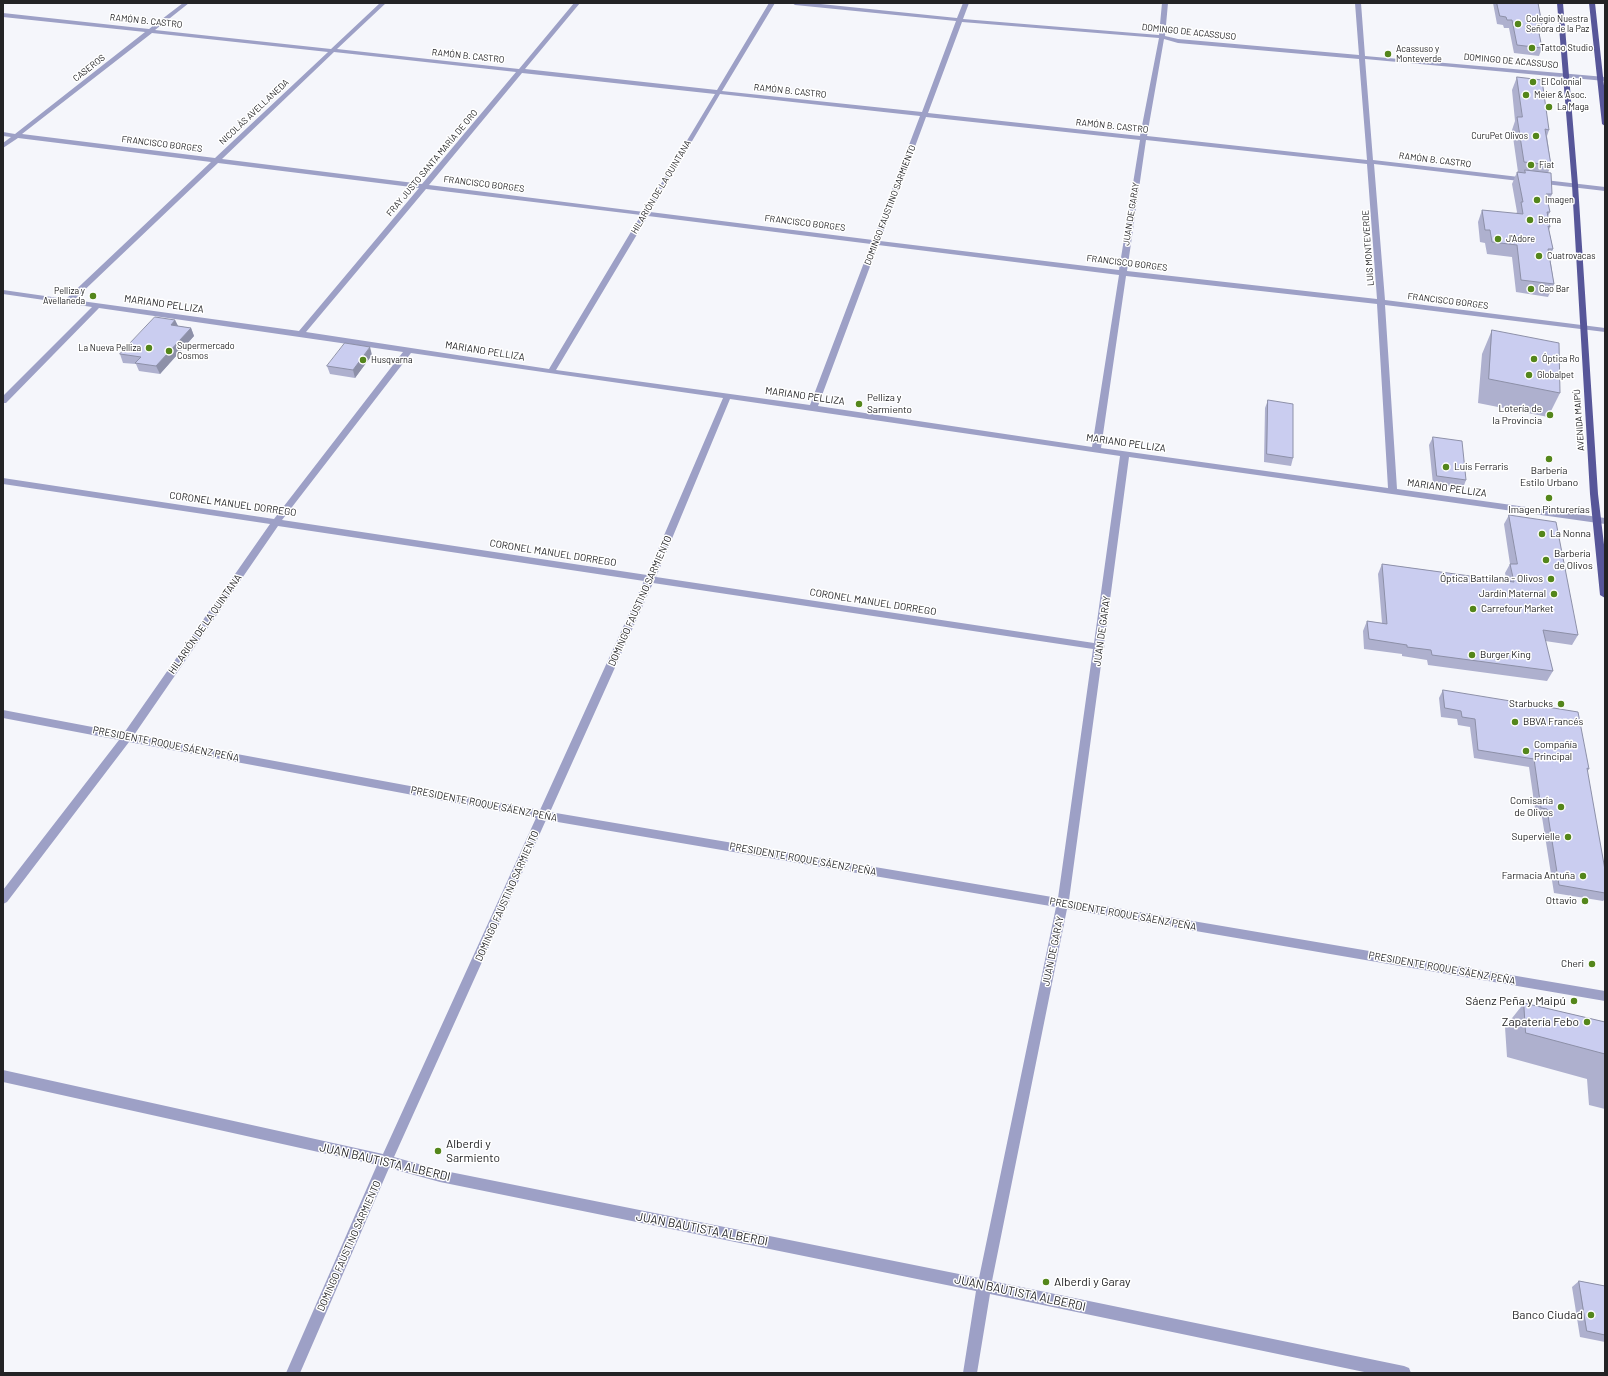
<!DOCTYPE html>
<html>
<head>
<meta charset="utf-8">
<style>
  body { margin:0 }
  #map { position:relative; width:1608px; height:1376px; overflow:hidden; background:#f5f6fb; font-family:Barlow,sans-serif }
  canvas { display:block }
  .frame { position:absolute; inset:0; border:4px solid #232325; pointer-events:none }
</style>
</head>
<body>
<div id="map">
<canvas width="1608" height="1376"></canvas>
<div class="frame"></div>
</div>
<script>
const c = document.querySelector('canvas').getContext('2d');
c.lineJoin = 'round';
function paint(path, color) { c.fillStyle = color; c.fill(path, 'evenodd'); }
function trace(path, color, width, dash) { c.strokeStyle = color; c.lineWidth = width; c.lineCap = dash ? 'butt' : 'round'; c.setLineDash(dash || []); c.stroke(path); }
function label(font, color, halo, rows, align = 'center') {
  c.font = font + ' Barlow,sans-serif'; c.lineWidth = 3; c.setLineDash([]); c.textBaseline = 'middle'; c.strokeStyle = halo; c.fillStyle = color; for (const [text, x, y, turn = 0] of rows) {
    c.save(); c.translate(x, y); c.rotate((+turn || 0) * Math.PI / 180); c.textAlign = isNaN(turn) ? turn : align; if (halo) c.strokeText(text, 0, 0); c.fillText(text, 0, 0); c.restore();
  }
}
const minor = new Path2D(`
  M 183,3 L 189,3 L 155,30 L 331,49 L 380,3 L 386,3 L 337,49 L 519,69 L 574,3 L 580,3 L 525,69 L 717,90 L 769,3 L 775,3 L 722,91 L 922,112 L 956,21 L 795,5 L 792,3 L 811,3 L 957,18 L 963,3 L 969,3 L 963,19 L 1159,35 L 1162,3 L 1168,3 L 1165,36 L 1178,39 L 1359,55 L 1355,3 L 1361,3 L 1365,56 L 1605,77 L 1605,81 L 1365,59 L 1373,160 L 1605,187 L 1605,191 L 1374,164 L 1385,300 L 1605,328 L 1605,332 L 1385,305 L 1397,489 L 1605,518 L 1605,524 L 1129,457 L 1104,645 L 1105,647 L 1103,650 L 1069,900 L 1605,991 L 1605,1001 L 1067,909 L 992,1281 L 1404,1366 L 1409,1368 L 1411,1373 L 1369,1373 L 990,1294 L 977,1373 L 963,1373 L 976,1291 L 440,1182 L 389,1168 L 300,1373 L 286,1373 L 377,1165 L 3,1082 L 3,1070 L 383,1154 L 536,818 L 129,742 L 7,902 L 3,904 L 3,890 L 119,740 L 3,718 L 3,710 L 124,733 L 270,524 L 3,484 L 3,478 L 274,519 L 403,352 L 99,308 L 6,403 L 3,403 L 3,396 L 92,307 L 3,294 L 3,290 L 66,299 L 211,162 L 18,138 L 3,148 L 3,143 L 11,137 L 3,136 L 3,132 L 15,134 L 145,32 L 3,17 L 3,13 L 149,29 ZM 962,22 L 1159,38 L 1140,136 L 928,113 ZM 152,33 L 328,52 L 215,158 L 22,134 ZM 1164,39 L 1178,43 L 1359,59 L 1367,160 L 1147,136 ZM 334,52 L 516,72 L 422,184 L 222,159 ZM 522,73 L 715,94 L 644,212 L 429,185 ZM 720,94 L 920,116 L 873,240 L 650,212 ZM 926,117 L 1140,140 L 1119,270 L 880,241 ZM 1146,140 L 1367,164 L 1377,299 L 1127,271 ZM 218,163 L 419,188 L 299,331 L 74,300 ZM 426,189 L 641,215 L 549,369 L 306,332 ZM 648,216 L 871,244 L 810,405 L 556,370 ZM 878,245 L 1119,275 L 1092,447 L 818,406 ZM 1126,276 L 1377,304 L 1388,488 L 1101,448 ZM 411,353 L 723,398 L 647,575 L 282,520 ZM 730,399 L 1120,456 L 1094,643 L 656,577 ZM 278,526 L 644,581 L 540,810 L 134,735 ZM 653,583 L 1093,649 L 1058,898 L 550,812 ZM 546,820 L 1056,907 L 979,1278 L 440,1170 L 394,1157 Z`);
const major = new Path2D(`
  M 1557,3 L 1563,3 L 1578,185 L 1598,494 L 1605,553 L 1605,598 L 1600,595 L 1590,494 L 1572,185 Z
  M 1589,3 L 1595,3 L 1605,95 L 1605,126 L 1602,124 Z`);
const wall = new Path2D(`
  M 1493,3 L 1538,3 L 1542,24 L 1539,31 L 1542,48 L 1539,56 L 1514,53 L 1509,28 L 1504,28 L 1503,25 L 1497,24 Z
  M 1517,77 L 1549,130 L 1547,136 L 1551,165 L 1548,173 L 1552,194 L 1548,204 L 1550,212 L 1548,216 L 1550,227 L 1549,230 L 1553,249 L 1550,257 L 1554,284 L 1548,297 L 1516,292 L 1512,257 L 1487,254 L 1485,243 L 1480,242 L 1478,222 L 1482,210 L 1516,214 L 1517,212 L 1512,184 L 1517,172 L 1518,172 L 1512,130 L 1515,121 L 1512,90 Z
  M 175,320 L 178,326 L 191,328 L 194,336 L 160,374 L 139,371 L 136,364 L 123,363 L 120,354 Z
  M 1492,330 L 1560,393 L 1548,417 L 1478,403 L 1482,354 Z
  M 372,355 L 355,378 L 330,374 L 327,366 Z
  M 1268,400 L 1293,458 L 1291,466 L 1264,462 L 1265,408 Z
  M 1433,437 L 1466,480 L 1463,488 L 1433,484 L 1429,445 Z
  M 1509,515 L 1578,635 L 1572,645 L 1545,641 L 1553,671 L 1547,681 L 1428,665 L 1427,660 L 1402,656 L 1402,654 L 1364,649 L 1363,631 L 1367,621 L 1382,623 L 1378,574 L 1382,564 L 1507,581 L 1505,573 L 1510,564 L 1504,524 Z
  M 1443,690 L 1589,769 L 1587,772 L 1605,870 L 1605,899 L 1603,901 L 1554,893 L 1542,817 L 1536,816 L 1529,767 L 1474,758 L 1470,727 L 1458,725 L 1457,719 L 1441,717 L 1439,698 Z
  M 1524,1003 L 1605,1022 L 1605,1109 L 1589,1105 L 1587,1079 L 1507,1057 L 1505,1027 Z
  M 1579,1281 L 1605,1286 L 1605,1342 L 1580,1337 L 1572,1287 Z`);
const shadedWall = new Path2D(`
  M 175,320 L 179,328 L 171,325 Z
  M 191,328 L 194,336 L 160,374 L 156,366 Z
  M 370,347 L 372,355 L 355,378 L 353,370 Z`);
const building = new Path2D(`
  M 1497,3 L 1538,3 L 1542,24 L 1537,23 L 1542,48 L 1517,45 L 1512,20 L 1507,20 L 1506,17 L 1500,16 Z
  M 1517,77 L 1542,80 L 1549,130 L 1545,129 L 1551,165 L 1524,162 L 1517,117 L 1522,117 Z
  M 1525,170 L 1551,173 L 1552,194 L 1546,194 L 1550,212 L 1547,212 L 1550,227 L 1548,226 L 1553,249 L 1548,249 L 1554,284 L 1521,280 L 1517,245 L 1492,242 L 1490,230 L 1485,230 L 1482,210 L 1523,214 L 1521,202 L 1523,202 L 1517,172 L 1525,173 Z
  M 155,317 L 175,320 L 171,325 L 191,328 L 156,366 L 135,363 L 141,357 L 120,354 Z
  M 1492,330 L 1559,343 L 1560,393 L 1489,379 Z
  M 345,343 L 370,347 L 353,370 L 327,366 Z
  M 1268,400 L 1293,404 L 1293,458 L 1267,454 Z
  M 1433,437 L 1462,441 L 1466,480 L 1437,476 Z
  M 1509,515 L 1556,522 L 1578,635 L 1543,630 L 1553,671 L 1432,655 L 1431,650 L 1407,647 L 1407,645 L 1369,639 L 1367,621 L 1387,624 L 1382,564 L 1514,582 L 1510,564 L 1517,564 Z
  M 1443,690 L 1578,712 L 1589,769 L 1587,768 L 1605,870 L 1605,893 L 1559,885 L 1547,809 L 1541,808 L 1534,759 L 1478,750 L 1475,719 L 1462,717 L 1461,711 L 1445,708 Z
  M 1524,1003 L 1605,1022 L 1605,1054 L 1526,1033 Z
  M 1579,1281 L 1605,1286 L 1605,1335 L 1587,1331 Z`);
const markers = [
  [1518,24,4,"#54861b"],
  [1532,48,4,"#54861b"],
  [1388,54,4,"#54861b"],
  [1533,82,4,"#54861b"],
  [1526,95,4,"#54861b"],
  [1549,107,4,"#54861b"],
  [1536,136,4,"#54861b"],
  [1531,165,4,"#54861b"],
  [1537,200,4,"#54861b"],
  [1530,220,4,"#54861b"],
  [1498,239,4,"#54861b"],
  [1539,256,4,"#54861b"],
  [1531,289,4,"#54861b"],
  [93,296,4,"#54861b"],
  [149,348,4,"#54861b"],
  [169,351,4,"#54861b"],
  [1534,359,4,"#54861b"],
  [363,360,4,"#54861b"],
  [1529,375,4,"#54861b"],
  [859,404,4,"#54861b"],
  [1550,415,4,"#54861b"],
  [1549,459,4,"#54861b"],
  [1446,467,4,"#54861b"],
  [1549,498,4,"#54861b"],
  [1542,534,4,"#54861b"],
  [1546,560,4,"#54861b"],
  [1551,579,4,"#54861b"],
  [1554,594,4,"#54861b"],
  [1473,609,4,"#54861b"],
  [1472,655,4,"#54861b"],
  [1561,704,4,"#54861b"],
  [1515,722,4,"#54861b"],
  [1526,751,4,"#54861b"],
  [1561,807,4,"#54861b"],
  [1568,837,4,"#54861b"],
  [1583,876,4,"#54861b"],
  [1585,901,4,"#54861b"],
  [1592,964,4,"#54861b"],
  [1574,1001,4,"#54861b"],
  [1587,1022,4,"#54861b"],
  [438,1151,4,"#54861b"],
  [1046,1282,4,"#54861b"],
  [1591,1315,4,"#54861b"]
];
const farPoinames = [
  ["Colegio Nuestra",1526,19],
  ["Señora de la Paz",1526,29],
  ["Tattoo Studio",1540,48],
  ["Acassuso y",1396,49],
  ["Monteverde",1396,59],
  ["El Colonial",1541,82],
  ["Meier & Asoc.",1534,95],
  ["La Maga",1557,107],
  ["CuruPet Olivos",1528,136,"right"],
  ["Fiat",1539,165],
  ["Imagen",1545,200],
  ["Berna",1538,220],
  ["J'Adore",1506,239],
  ["Cuatrovacas",1547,256],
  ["Cao Bar",1539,289],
  ["Pelliza y",85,291,"right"],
  ["Avellaneda",85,301,"right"],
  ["Supermercado",177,346],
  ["Cosmos",177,356],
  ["La Nueva Pelliza",141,348,"right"],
  ["Óptica Ro",1542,359],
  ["Husqvarna",371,360],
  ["Globalpet",1537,375]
];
const farStreetnames = [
  ["RAMÓN B. CASTRO",146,21,6],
  ["DOMINGO DE ACASSUSO",1189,32,6],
  ["RAMÓN B. CASTRO",468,56,6],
  ["DOMINGO DE ACASSUSO",1511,61,5],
  ["CASEROS",89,68,-38],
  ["RAMÓN B. CASTRO",790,91,6],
  ["NICOLÁS AVELLANEDA",254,112,-43],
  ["RAMÓN B. CASTRO",1112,126,6],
  ["FRANCISCO BORGES",162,144,7],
  ["RAMÓN B. CASTRO",1435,160,7],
  ["FRAY JUSTO SANTA MARÍA DE ORO",432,163,-50],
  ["FRANCISCO BORGES",484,184,7],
  ["HILARIÓN DE LA QUINTANA",661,187,-59],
  ["DOMINGO FAUSTINO SARMIENTO",890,205,-69],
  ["JUAN DE GARAY",1131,214,-81],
  ["FRANCISCO BORGES",805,223,7],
  ["LUIS MONTEVERDE",1368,248,-94],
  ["FRANCISCO BORGES",1127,263,7],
  ["FRANCISCO BORGES",1448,301,7],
  ["AVENIDA MAIPÚ",1579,420,-94]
];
const streetNames = [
  ["MARIANO PELLIZA",164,304,8],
  ["MARIANO PELLIZA",485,351,9],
  ["MARIANO PELLIZA",805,396,8],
  ["MARIANO PELLIZA",1126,443,8],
  ["MARIANO PELLIZA",1447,488,8],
  ["CORONEL MANUEL DORREGO",233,504,8],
  ["CORONEL MANUEL DORREGO",553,553,9],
  ["DOMINGO FAUSTINO SARMIENTO",640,601,-66],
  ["CORONEL MANUEL DORREGO",873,602,9],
  ["HILARIÓN DE LA QUINTANA",205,624,-55],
  ["JUAN DE GARAY",1102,631,-82],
  ["PRESIDENTE ROQUE SÁENZ PEÑA",166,744,11],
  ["PRESIDENTE ROQUE SÁENZ PEÑA",484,804,11],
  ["PRESIDENTE ROQUE SÁENZ PEÑA",803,859,10],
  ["DOMINGO FAUSTINO SARMIENTO",507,896,-66],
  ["PRESIDENTE ROQUE SÁENZ PEÑA",1123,914,10],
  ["JUAN DE GARAY",1053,951,-78],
  ["PRESIDENTE ROQUE SÁENZ PEÑA",1442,968,10],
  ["DOMINGO FAUSTINO SARMIENTO",349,1246,-66]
];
const poiNames = [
  ["Pelliza y",867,398,"left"],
  ["Sarmiento",867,410,"left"],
  ["Lotería de",1542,409],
  ["la Provincia",1542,421],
  ["Luis Ferraris",1454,467,"left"],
  ["Barbería",1549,471,"center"],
  ["Estilo Urbano",1549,483,"center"],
  ["Imagen Pinturerías",1549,510,"center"],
  ["La Nonna",1550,534,"left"],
  ["Barbería",1554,554,"left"],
  ["de Olivos",1554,566,"left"],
  ["Óptica Battilana - Olivos",1543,579],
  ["Jardín Maternal",1546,594],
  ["Carrefour Market",1481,609,"left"],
  ["Burger King",1480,655,"left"],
  ["Starbucks",1553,704],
  ["BBVA Francés",1523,722,"left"],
  ["Compañía",1534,745,"left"],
  ["Principal",1534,757,"left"],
  ["Comisaría",1553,801],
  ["de Olivos",1553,813],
  ["Supervielle",1560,837],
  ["Farmacia Antuña",1575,876],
  ["Ottavio",1577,901],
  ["Cheri",1584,964]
];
const nearPoinames = [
  ["Sáenz Peña y Maipú",1566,1001],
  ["Zapatería Febo",1579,1022],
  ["Alberdi y",446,1144,"left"],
  ["Sarmiento",446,1158,"left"],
  ["Alberdi y Garay",1054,1282,"left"],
  ["Banco Ciudad",1583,1315]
];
const nearStreetnames = [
  ["JUAN BAUTISTA ALBERDI",385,1162,13],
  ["JUAN BAUTISTA ALBERDI",702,1229,11],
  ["JUAN BAUTISTA ALBERDI",1020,1293,12]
];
paint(minor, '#9da0c6');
paint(major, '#575699');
paint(wall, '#aeb0ce');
paint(shadedWall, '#8d90a8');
paint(building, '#cacdf0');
trace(building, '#8d90a8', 1);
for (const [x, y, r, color] of markers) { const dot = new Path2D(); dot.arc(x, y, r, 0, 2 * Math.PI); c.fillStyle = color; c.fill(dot); trace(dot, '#fff', 1.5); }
label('9px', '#232325', '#fff', farPoinames, 'left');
label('9px', '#232325', '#fff', farStreetnames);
label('10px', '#232325', '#fff', streetNames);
label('10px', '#232325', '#fff', poiNames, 'right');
label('12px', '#232325', '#fff', nearPoinames, 'right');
label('12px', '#232325', '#fff', nearStreetnames);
</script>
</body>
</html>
